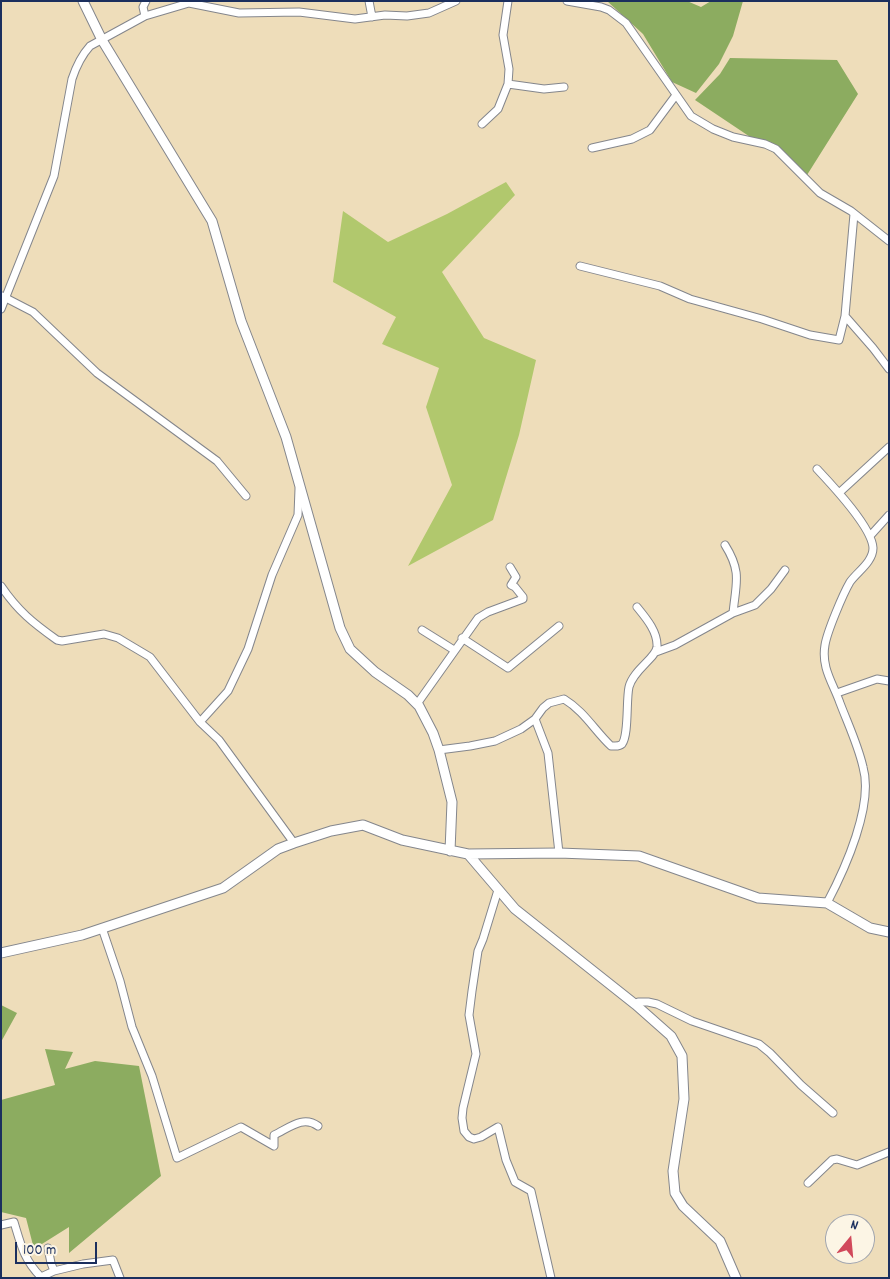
<!DOCTYPE html>
<html>
<head>
<meta charset="utf-8">
<style>
  body { margin:0 }
  #map { position:relative; width:890px; height:1279px; overflow:hidden; background:#eeddba; font-family:Dekko,sans-serif }
  canvas { display:block }
  .frame { position:absolute; inset:0; border:2px solid #1b2f5e; pointer-events:none }
  .north { position:absolute; left:825px; top:1214px; width:50px; height:50px; box-sizing:border-box; background:#fcf5e5; border:1px solid #a2a6af; border-radius:50%; rotate:17deg; font-size:14px; font-weight:700; line-height:20px; text-align:center; color:#1b2f5e }
  .north::after { content:''; display:block; margin:auto; width:18px; height:22px; background:#d1495b; clip-path:polygon(50% 0,100% 100%,50% 72%,0 100%) }
  .scale { position:absolute; left:15px; top:1242px; width:82px; height:22px; box-sizing:border-box; border:2px solid #1b2f5e; border-top:0; padding-left:6px; font-size:15px; line-height:18px; white-space:nowrap; color:#1b2f5e; -webkit-text-stroke:4px #fcf5e5; paint-order:stroke }
</style>
</head>
<body>
<div id="map">
<canvas width="890" height="1279"></canvas>
<div class="frame"></div>
<div class="north">N</div>
<div class="scale">100 m</div>
</div>
<script>
const c = document.querySelector('canvas').getContext('2d');
c.lineJoin = 'round';
function paint(path, color) { c.fillStyle = color; c.fill(path, 'evenodd'); }
function trace(path, color, width, dash) { c.strokeStyle = color; c.lineWidth = width; c.lineCap = dash ? 'butt' : 'round'; c.setLineDash(dash || []); c.stroke(path); }
const green = new Path2D(`
  M 506,182 L 515,195 L 442,272 L 484,338 L 536,360 L 519,435 L 493,520 L 408,566 L 452,485 L 426,407 L 439,368 L 382,344 L 396,317 L 333,282 L 343,211 L 388,242 L 447,214 Z`);
const forest = new Path2D(`
  M 607,1 L 687,1 L 701,7 L 711,1 L 743,1 L 733,36 L 719,64 L 696,93 L 672,82 L 643,34 Z
  M 730,58 L 837,60 L 858,94 L 807,175 L 695,100 L 720,74 Z
  M 1,1005 L 17,1013 L 1,1042 Z
  M 45,1049 L 73,1052 L 65,1069 L 95,1061 L 139,1066 L 161,1176 L 69,1253 L 69,1227 L 34,1249 L 26,1218 L 1,1212 L 1,1100 L 55,1085 Z`);
const street = new Path2D(`
  M 369,1 L 372,17
  M 567,1 L 601,7 L 609,10 L 626,23 L 691,116 L 713,129 L 733,137 L 765,144 L 776,149 L 820,193 L 851,211 L 889,241
  M 145,16 L 143,7 L 146,1
  M 508,84 L 544,89 L 564,87
  M 482,124 L 498,109 L 508,84 L 509,69 L 503,35 L 508,1
  M 592,148 L 632,139 L 650,130 L 676,95
  M 580,266 L 660,286 L 690,299 L 762,319 L 810,335 L 839,340 L 845,316 L 873,348 L 889,369
  M 2,296 L 33,312 L 97,373 L 217,461 L 246,496
  M 1,309 L 54,176 L 72,79 C 76,67 81,56 90,46 L 145,16 L 189,3 L 239,13 L 299,12 L 355,19 L 385,15 L 407,16 L 429,13 L 456,1
  M 845,316 L 854,214
  M 817,469 C 832,485 872,527 873,548 C 873,562 857,572 850,582 C 843,594 827,632 825,645 C 821,668 833,683 840,703 C 848,724 858,745 863,767 C 874,805 845,869 827,903
  M 839,493 L 889,447
  M 870,536 L 889,515
  M 725,545 C 742,572 736,583 733,613
  M 1,586 C 18,611 33,623 57,640 L 62,641 L 104,634 L 118,638 L 150,657 L 200,722 L 219,740 L 294,843
  M 422,630 L 454,650
  M 462,638 L 508,668 L 559,626
  M 656,652 L 675,645 L 733,613 L 755,605 L 771,589 L 785,570
  M 837,693 L 877,679 L 889,681
  M 417,704 L 478,618 L 488,612 L 523,599 L 523,597 L 515,587 L 511,585 L 516,577 L 510,567
  M 535,719 L 548,753 L 559,853
  M 200,722 L 228,691 L 248,649 L 272,575 L 298,515 L 299,489
  M 439,750 L 470,746 L 495,741 L 521,729 L 535,719 L 543,708 L 549,703 L 564,699 C 584,711 595,731 611,746 C 615,746 619,747 622,744 C 629,735 626,700 629,687 C 633,670 656,658 657,647 C 658,632 646,618 637,607
  M 498,890 L 483,939 L 478,951 L 472,991 L 469,1015 L 476,1054 L 463,1108 L 462,1118 L 464,1131 L 469,1137 L 474,1139 L 481,1137 L 498,1127 L 506,1160 L 515,1182 L 531,1191 L 551,1278
  M 102,928 L 120,981 L 132,1027 L 152,1076 L 177,1158 L 241,1127 L 274,1146 L 274,1135 C 289,1128 303,1115 318,1126
  M 636,1005 L 638,1002 L 648,1002 L 657,1004 L 692,1021 L 759,1044 L 770,1053 L 801,1085 L 833,1113
  M 808,1183 L 832,1160 L 837,1159 L 857,1165 L 889,1152
  M 1,1225 L 14,1222 C 21,1245 24,1260 41,1277 L 54,1271
  M 48,1248 L 51,1263 L 54,1271 L 83,1264 L 113,1260 L 120,1278`);
const secondary = new Path2D(`
  M 83,1 L 102,40 L 212,221 L 241,321 L 286,437 L 340,628 L 350,649 L 375,672 L 408,695 L 419,706 L 433,733 L 439,750 L 452,802 L 450,851
  M 468,854 L 515,909 L 636,1005 L 671,1036 L 682,1056 L 684,1099 L 673,1171 L 675,1193 L 683,1206 L 720,1241 L 736,1278
  M 1,953 L 82,935 L 223,888 L 278,849 L 294,843 L 331,831 L 363,825 L 402,840 L 468,854 L 559,853 L 639,856 L 758,898 L 827,903 L 870,928 L 889,932`);
paint(green, '#b1c86d');
paint(forest, '#8cac60');
trace(street, '#84868c', 9);
trace(secondary, '#84868c', 11);
trace(street, '#fff', 7);
trace(secondary, '#fff', 9);
</script>
</body>
</html>
